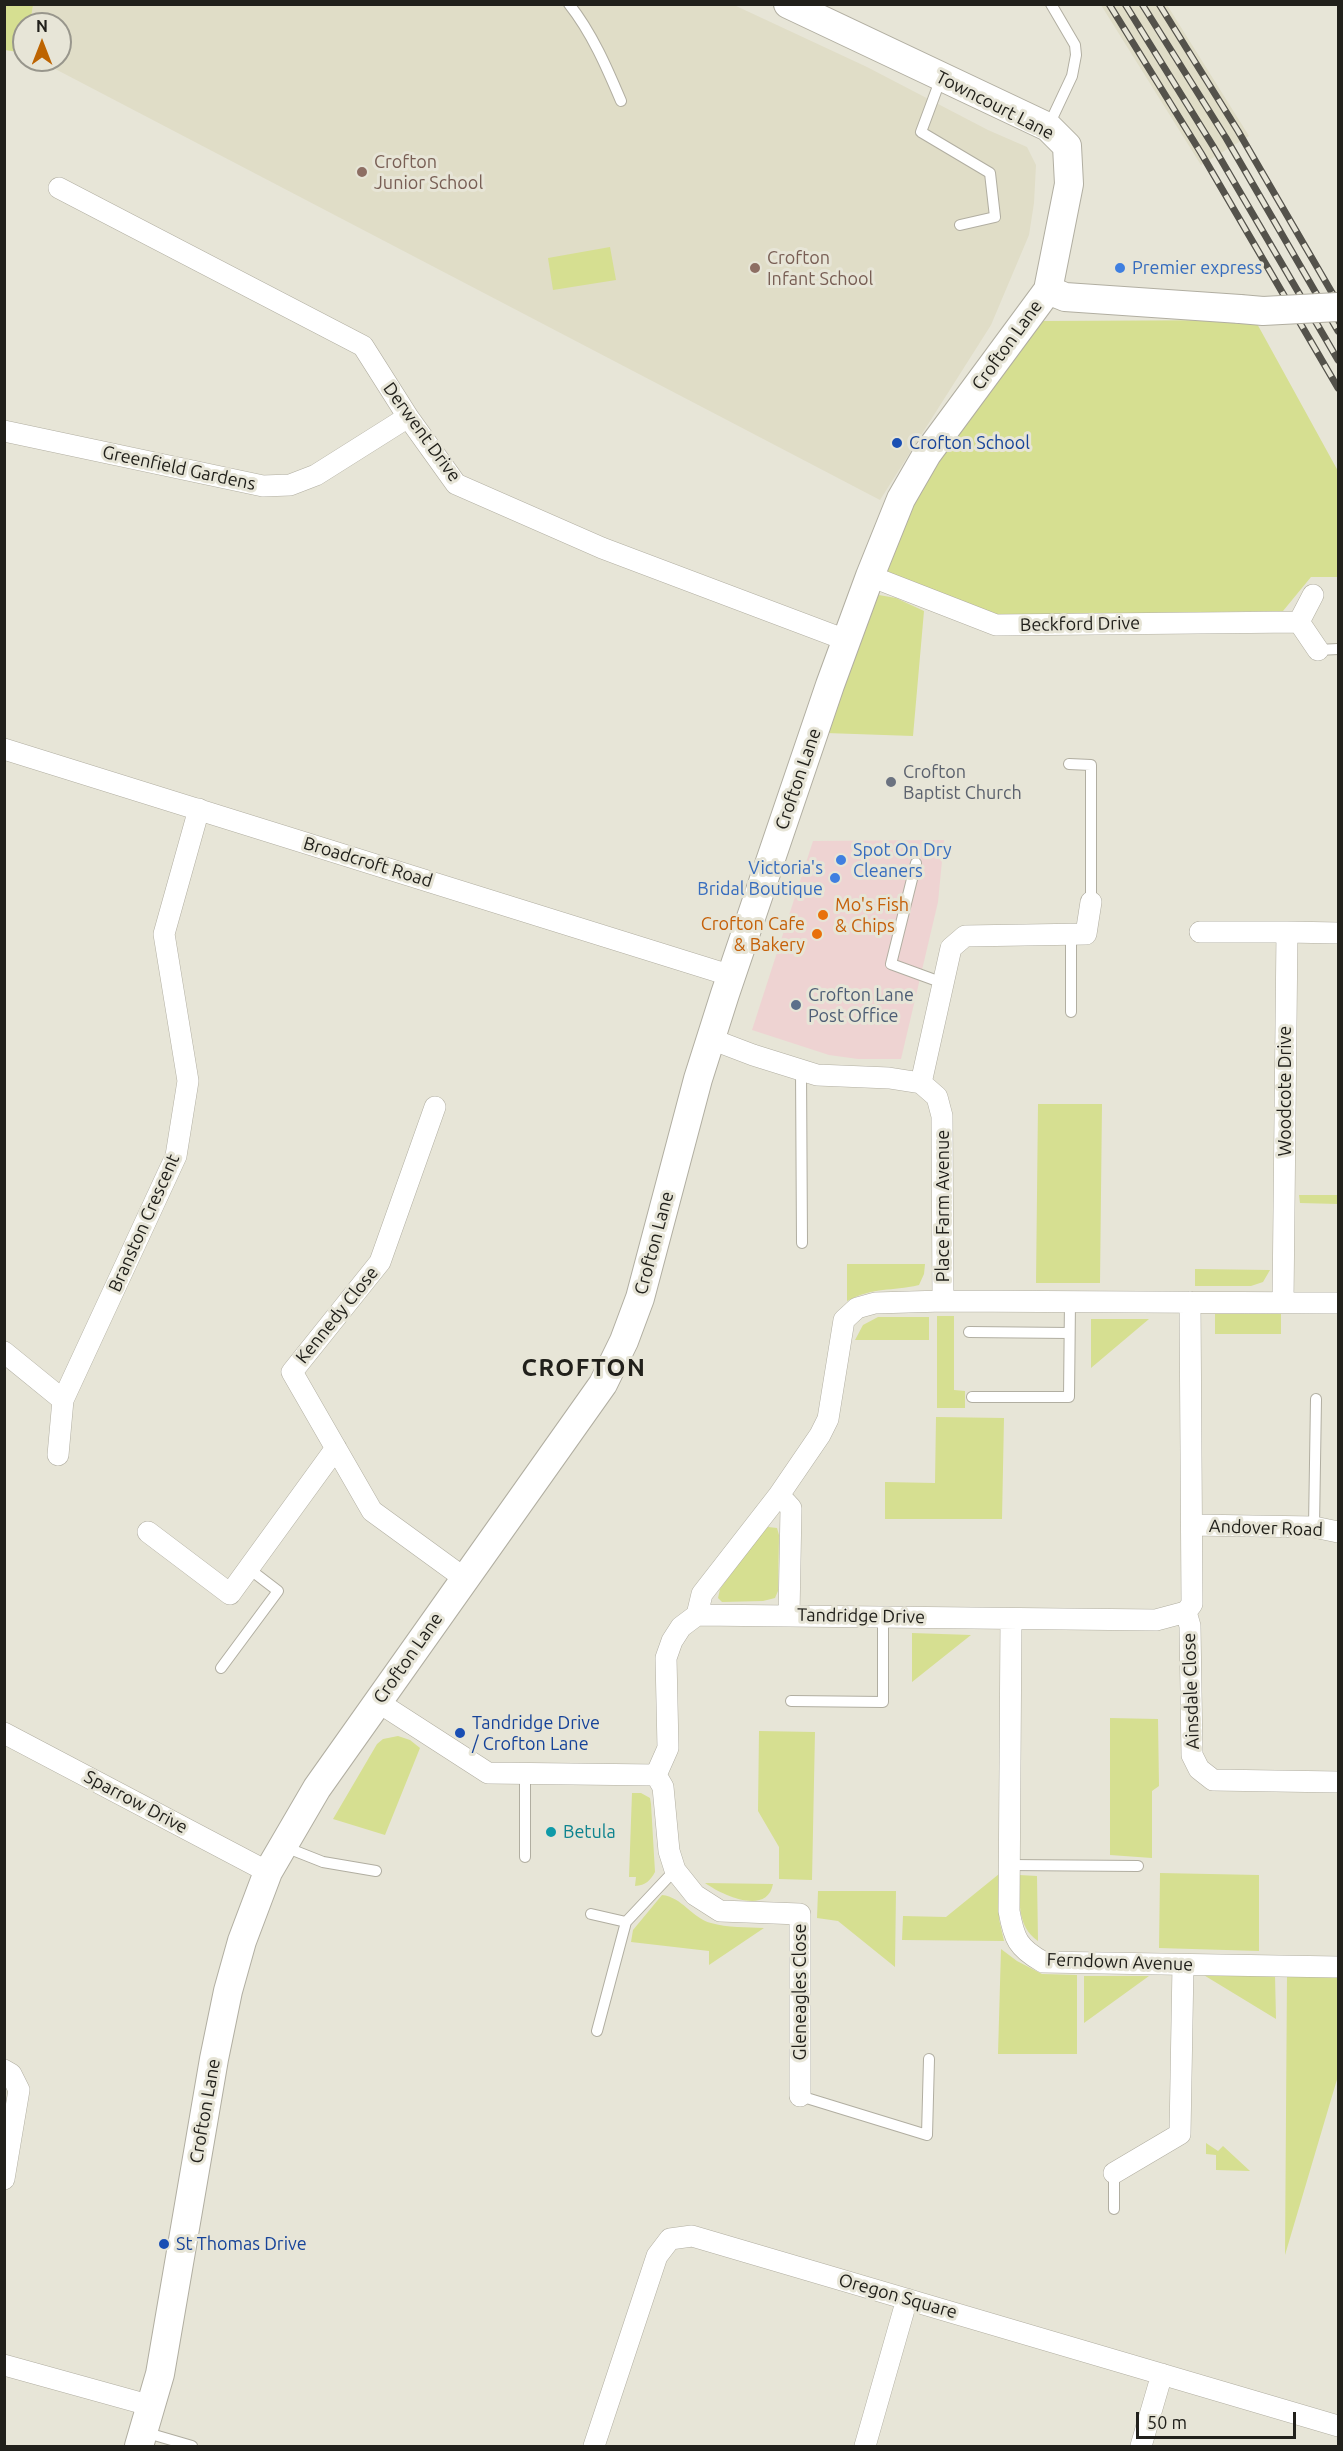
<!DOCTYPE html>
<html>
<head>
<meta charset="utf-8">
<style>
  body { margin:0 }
  #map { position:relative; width:1343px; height:2451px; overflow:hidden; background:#e7e5d7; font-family:Ubuntu,sans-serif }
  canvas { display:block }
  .frame { position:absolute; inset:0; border:6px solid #21201b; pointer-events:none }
  .north { position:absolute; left:12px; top:12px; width:60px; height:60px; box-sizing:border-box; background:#e7e5d7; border:2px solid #98968c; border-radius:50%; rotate:0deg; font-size:16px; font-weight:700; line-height:24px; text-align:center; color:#21201b }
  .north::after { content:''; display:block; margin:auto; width:21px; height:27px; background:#bd6401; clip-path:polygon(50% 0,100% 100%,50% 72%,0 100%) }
  .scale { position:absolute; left:1136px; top:2412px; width:160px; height:27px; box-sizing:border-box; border:3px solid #21201b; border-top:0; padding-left:8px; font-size:18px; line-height:21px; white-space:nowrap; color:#21201b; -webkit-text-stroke:4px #e7e5d7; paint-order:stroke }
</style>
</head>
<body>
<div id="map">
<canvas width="1343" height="2451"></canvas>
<div class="frame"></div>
<div class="north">N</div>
<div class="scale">50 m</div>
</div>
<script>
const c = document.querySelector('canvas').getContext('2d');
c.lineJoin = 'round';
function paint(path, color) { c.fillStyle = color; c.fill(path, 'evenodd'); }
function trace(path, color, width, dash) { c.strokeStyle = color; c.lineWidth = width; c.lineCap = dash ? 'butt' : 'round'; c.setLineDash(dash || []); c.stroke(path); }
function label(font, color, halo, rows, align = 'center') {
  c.font = font + ' Ubuntu,sans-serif'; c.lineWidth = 6; c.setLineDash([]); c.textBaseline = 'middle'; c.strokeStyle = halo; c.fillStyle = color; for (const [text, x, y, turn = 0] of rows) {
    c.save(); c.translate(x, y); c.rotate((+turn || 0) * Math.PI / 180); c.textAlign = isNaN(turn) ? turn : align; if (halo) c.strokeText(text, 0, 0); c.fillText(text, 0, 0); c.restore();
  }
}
const commercial = new Path2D(`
  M 944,840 L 938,902 L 901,1059 L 858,1059 L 829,1055 L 752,1030 L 813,841 Z`);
const built = new Path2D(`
  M 33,4 L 734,5 L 867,67 L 988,130 L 1027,147 L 1036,165 L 1034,203 L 1029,235 L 991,325 L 880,500 L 38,60 L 60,60 L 60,24 L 30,24 Z
  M 1101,5 L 1167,5 L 1249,136 L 1201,165 Z`);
const green = new Path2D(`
  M 4,5 L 33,5 L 30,24 L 24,24 L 24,53 L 5,50 Z
  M 610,247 L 616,280 L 553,290 L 548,258 Z
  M 1255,320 L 1338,471 L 1338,577 L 1311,577 L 1283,611 L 998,615 L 880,571 L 912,484 L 1040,321 Z
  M 873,594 L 896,598 L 924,611 L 913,736 L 826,733 Z
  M 1038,1104 L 1102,1104 L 1100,1283 L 1036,1283 Z
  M 1299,1195 L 1338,1195 L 1338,1204 L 1300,1203 Z
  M 847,1264 L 925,1264 L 924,1274 L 919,1285 C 890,1292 876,1286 847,1301 Z
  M 1195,1269 L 1270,1270 L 1263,1282 L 1251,1286 L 1195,1286 Z
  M 1215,1314 L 1281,1314 L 1281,1334 L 1215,1334 Z
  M 937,1316 L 954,1316 L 954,1390 L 965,1391 L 965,1408 L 937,1408 Z
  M 878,1317 L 929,1317 L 929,1340 L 855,1340 L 863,1325 Z
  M 1091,1319 L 1149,1319 L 1091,1368 Z
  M 936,1417 L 1004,1418 L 1002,1519 L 885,1519 L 885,1482 L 935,1483 Z
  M 768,1527 L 777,1528 L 779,1535 L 778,1591 L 775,1598 L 763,1601 L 722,1602 L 718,1598 L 720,1589 L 758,1537 Z
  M 912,1633 L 971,1635 L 912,1682 Z
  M 1110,1718 L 1158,1719 L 1159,1786 L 1152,1791 L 1152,1858 L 1110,1855 Z
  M 759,1731 L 815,1732 L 812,1880 L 779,1879 L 779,1847 L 758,1811 Z
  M 398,1736 L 410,1740 L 420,1748 L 385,1835 L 333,1819 L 377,1744 L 383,1739 Z
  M 632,1793 L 641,1793 L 650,1798 L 651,1804 L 655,1872 C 650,1881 646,1885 635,1886 L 636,1877 L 629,1877 Z
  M 1160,1873 L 1259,1875 L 1259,1951 L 1159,1948 Z
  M 999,1874 L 999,1919 L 1004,1941 L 902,1940 L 903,1916 L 946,1917 Z
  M 1019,1875 L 1037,1876 L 1038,1941 C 1016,1926 1020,1899 1019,1875 Z
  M 705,1883 L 773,1884 C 767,1916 722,1895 705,1883 Z
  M 818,1891 L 896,1891 L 895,1967 L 838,1921 L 817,1918 Z
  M 662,1895 C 682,1897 692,1918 711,1923 C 727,1928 747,1927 764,1928 L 709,1965 L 709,1951 L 631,1942 L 633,1930 Z
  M 1001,1949 L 1017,1961 L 1042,1974 L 1077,1975 L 1077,2054 L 998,2054 Z
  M 1287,1973 L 1338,1973 L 1338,2076 L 1285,2255 Z
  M 1202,1974 L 1275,1975 L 1276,2019 Z
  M 1084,1976 L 1149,1976 L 1084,2023 Z
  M 1206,2143 L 1218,2151 L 1223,2146 L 1250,2171 L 1216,2170 L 1216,2155 L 1206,2154 Z`);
const lane = new Path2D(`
  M 569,4 C 592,33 607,68 621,101
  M 941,78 L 921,132 L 990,173 L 995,217 L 960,225
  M 1048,127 L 1072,76 L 1076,55 L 1075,45 L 1051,4
  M 1318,650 L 1338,649
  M 1069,764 L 1091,765 L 1091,902
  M 916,863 L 891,964 L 943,983
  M 1071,934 L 1071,1012
  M 801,1069 L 802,1243
  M 969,1332 L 1069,1333
  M 972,1397 L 1069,1397 L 1070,1301
  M 1314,1527 L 1316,1399
  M 221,1668 L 278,1591 L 248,1568
  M 791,1701 L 883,1702 L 883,1617
  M 285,1847 L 323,1862 L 376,1871
  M 525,1857 L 525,1774
  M 1009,1865 L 1138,1866
  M 591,1914 L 626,1922
  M 597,2031 L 626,1922 L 675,1870
  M 800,2096 L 927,2135 L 929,2059
  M 1114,2173 L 1114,2209
  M 144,2432 L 192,2446`);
const street = new Path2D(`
  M 59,188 L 363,346 L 408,417 L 456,484 L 602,548 L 846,640
  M 4,431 L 263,486 L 290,485 L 316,475 L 408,417
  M 870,576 L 996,625 L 1299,622
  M 1313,595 L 1299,622 L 1318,650
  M 4,749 L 732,976
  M 1200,932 L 1287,932
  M 711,1039 L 753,1055 L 817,1075 L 889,1078 L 921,1083 L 937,1097 L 942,1116 L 943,1301 L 1338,1303
  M 921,1083 L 951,948 L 965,936 L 1086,934 L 1091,902
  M 435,1107 L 380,1262 L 292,1372 L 372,1511 L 464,1578
  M 1283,1302 L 1287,932 L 1338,933
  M 4,1352 L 63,1400
  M 58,1455 L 63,1400 L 176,1156 L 188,1081 L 164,934 L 199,809
  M 1193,1525 L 1314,1527 L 1338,1532
  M 148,1532 L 230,1594 L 336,1448
  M 1186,1612 L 1190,1626 L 1192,1755 L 1199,1769 L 1213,1780 L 1338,1782
  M 697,1615 L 702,1594 L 779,1495
  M 789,1615 L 791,1508 L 779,1495 L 820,1435 L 828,1419 L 844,1320 L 857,1308 L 875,1303 L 943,1301
  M 1011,1619 L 1009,1911 C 1014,1939 1018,1948 1043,1962 L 1338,1967
  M 378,1702 L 488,1773 L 656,1775 L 668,1748 L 666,1658 L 672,1641 L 681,1627 L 697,1615 L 1156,1620 L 1186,1612 L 1192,1604 L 1190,1302
  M 4,1733 L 268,1872
  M 656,1775 L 663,1787 L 669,1851 L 675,1870 L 695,1895 L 720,1911 L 800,1914 L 800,2096
  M 4,2070 L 11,2074 L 19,2090 L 4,2179
  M 1114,2173 L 1180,2134 L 1183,1965
  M 4,2365 L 152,2406
  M 594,2446 L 657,2256 L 670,2239 L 692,2236 L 1338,2426
  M 865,2446 L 907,2299
  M 1141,2446 L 1162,2374`);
const secondary = new Path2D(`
  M 1048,290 L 1065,297 L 1240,309
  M 139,2446 L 160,2374 L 214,2059 L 228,1991 L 242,1941 L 268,1872 L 317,1788 L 603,1384 L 624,1341 L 640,1298 L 698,1079 L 725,994 L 830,685 L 870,576 L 901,499 L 927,454 L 1048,290 L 1069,184 L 1067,146 L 1048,127 L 788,4`);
const rail = new Path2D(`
  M 1109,4 L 1201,153 L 1338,388
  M 1125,4 L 1213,146 L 1338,360
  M 1142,4 L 1226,138 L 1338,331
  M 1159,4 L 1238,131 L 1338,303`);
const secondaryBridge = new Path2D(`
  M 1240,309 L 1263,311 L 1338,307`);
const markers = [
  [362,172,6,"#8d6e63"],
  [755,268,6,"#8d6e63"],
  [1120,268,6,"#3f7fe0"],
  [897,443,6,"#1a4fb4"],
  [891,782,6,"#6b7280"],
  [841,860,6,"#3f7fe0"],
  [835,878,6,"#3f7fe0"],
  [823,915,6,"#e8710a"],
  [817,934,6,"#e8710a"],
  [796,1005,6,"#5c6f8a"],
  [460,1733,6,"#1a4fb4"],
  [551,1832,6,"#0f9aa8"],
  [164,2244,6,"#1a4fb4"]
];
const streetNames = [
  ["Towncourt Lane",995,105,27],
  ["Crofton Lane",1007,345,-54],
  ["Derwent Drive",422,432,54],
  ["Greenfield Gardens",179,468,12],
  ["Beckford Drive",1080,624,-1],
  ["Crofton Lane",798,779,-71],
  ["Broadcroft Road",368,862,17],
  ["Woodcote Drive",1285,1091,-90],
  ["Place Farm Avenue",943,1206,-90],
  ["Branston Crescent",144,1223,-66],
  ["Crofton Lane",654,1243,-75],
  ["Kennedy Close",337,1315,-51],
  ["Andover Road",1266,1528,2],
  ["Tandridge Drive",861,1616,1],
  ["Crofton Lane",408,1658,-55],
  ["Ainsdale Close",1191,1691,-92],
  ["Sparrow Drive",136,1802,28],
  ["Ferndown Avenue",1120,1962,2],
  ["Gleneagles Close",800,1992,-90],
  ["Crofton Lane",205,2111,-80],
  ["Oregon Square",898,2296,16]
];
const educationNames = [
  ["Crofton",374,162],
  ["Junior School",374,183],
  ["Crofton",767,258],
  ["Infant School",767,279]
];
const shopNames = [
  ["Premier express",1132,268],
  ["Spot On Dry",853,850],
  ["Cleaners",853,871],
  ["Victoria's",823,868,"right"],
  ["Bridal Boutique",823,889,"right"]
];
const transitNames = [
  ["Crofton School",909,443],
  ["Tandridge Drive",472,1723],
  ["/ Crofton Lane",472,1744],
  ["St Thomas Drive",176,2244]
];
const worshipNames = [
  ["Crofton",903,772],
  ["Baptist Church",903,793]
];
const foodNames = [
  ["Mo's Fish",835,905],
  ["& Chips",835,926],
  ["Crofton Cafe",805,924,"right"],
  ["& Bakery",805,945,"right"]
];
const serviceNames = [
  ["Crofton Lane",808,995],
  ["Post Office",808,1016]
];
const cultureNames = [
  ["Betula",563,1832]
];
const districtNames = [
  ["CROFTON",584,1368]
];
paint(commercial, '#eed3d2');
paint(built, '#e0ddc7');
paint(green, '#d6df91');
trace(lane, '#b1aea1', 12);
trace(street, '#b1aea1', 22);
trace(secondary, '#b1aea1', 30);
trace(lane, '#fff', 10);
trace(street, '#fff', 21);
trace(secondary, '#fff', 28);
trace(rail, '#54524b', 7);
trace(rail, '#e7e5d7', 4.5, [14]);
trace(secondaryBridge, '#b1aea1', 30, []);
trace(secondaryBridge, '#fff', 28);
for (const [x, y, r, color] of markers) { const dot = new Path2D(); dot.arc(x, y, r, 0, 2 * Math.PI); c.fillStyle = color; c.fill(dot); trace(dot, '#e7e5d7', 2); }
label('18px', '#21201b', '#e7e5d7', streetNames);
label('18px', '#785e54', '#e7e5d7', educationNames, 'left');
label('18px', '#366cbe', '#e7e5d7', shopNames, 'left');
label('18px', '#164399', '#e7e5d7', transitNames, 'left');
label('18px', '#5b616d', '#e7e5d7', worshipNames, 'left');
label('18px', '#c56008', '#e7e5d7', foodNames, 'left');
label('18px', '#4e5e75', '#e7e5d7', serviceNames, 'left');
label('18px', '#0d838f', '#e7e5d7', cultureNames, 'left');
c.letterSpacing = '1.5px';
label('bold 24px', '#21201b', '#e7e5d7', districtNames);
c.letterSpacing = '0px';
</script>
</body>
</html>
